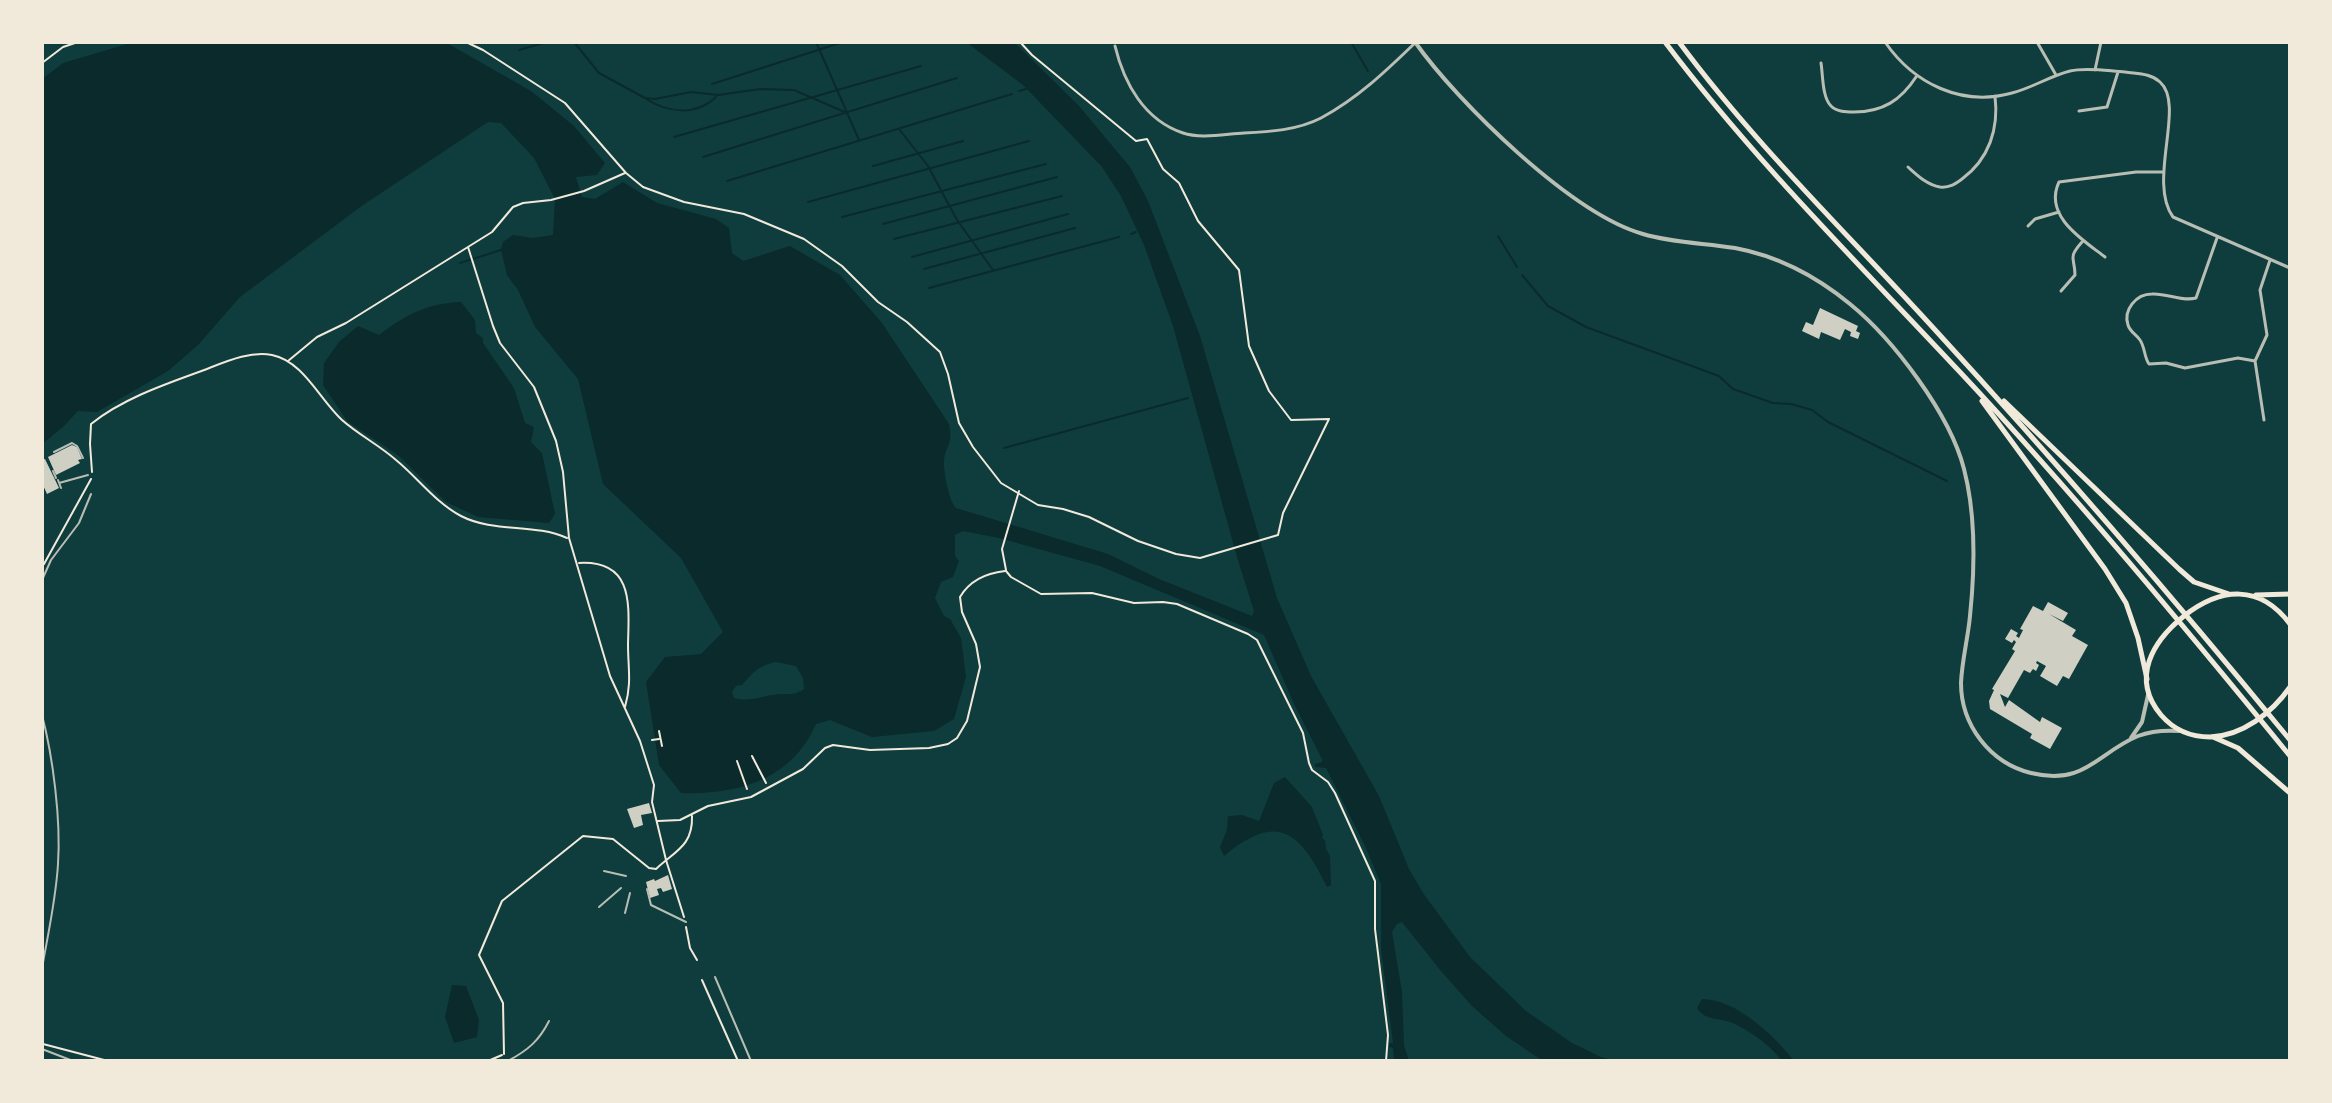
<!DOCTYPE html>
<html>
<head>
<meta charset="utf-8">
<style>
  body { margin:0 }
  #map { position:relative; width:2332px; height:1103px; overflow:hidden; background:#0f3d3e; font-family:Commissioner,sans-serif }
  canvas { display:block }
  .frame { position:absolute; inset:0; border:44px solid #f1e9da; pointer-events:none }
</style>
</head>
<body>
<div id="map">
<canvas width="2332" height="1103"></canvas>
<div class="frame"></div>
</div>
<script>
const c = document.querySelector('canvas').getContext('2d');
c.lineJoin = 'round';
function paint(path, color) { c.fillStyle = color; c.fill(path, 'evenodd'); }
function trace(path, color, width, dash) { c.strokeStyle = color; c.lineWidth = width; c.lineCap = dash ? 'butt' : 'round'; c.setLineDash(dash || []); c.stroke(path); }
const water = new Path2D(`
  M 134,42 L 445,42 L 531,91 L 574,126 L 605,163 L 597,175 L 576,177 L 582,197 L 595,199 L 623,182 L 657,203 L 716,219 L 729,228 L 732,253 L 743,261 L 790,246 L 840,275 L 882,323 L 949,424 C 954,446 944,446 944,463 C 944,474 949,501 956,508 L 1108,554 L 1159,579 L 1252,616 L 1254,611 L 1237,557 L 1173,326 L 1144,245 L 1121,196 L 1102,167 L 1023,85 L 966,42 L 1014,42 L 1079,106 L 1130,167 L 1148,201 L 1200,336 L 1277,598 L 1311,676 L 1379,796 L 1409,869 L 1423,893 L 1470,957 L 1526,1011 L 1572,1043 L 1601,1057 L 1617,1061 L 1543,1061 L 1506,1036 L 1472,1006 L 1441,971 L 1402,922 L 1397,924 L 1392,932 L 1402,992 L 1404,1045 L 1409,1061 L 1394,1061 L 1393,1048 L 1389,1047 L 1389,1043 L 1393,1043 L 1381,949 L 1381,884 L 1365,846 L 1326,768 L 1315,767 L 1315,764 L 1322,762 L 1322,759 L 1295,706 L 1264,635 L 1100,566 L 999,538 L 963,531 L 955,535 L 955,556 L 959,561 L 953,577 L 941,582 L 935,598 L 944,616 L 950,619 L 961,638 L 966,677 L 954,719 L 934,731 L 872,737 L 830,720 L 816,724 C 792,780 737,795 681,793 L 659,765 L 646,682 L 665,657 L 701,654 L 723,632 L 681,558 L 603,484 L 578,379 L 535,327 L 518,290 L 507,275 L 501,250 L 503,242 L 513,235 L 533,238 L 553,235 L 555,199 L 534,158 L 501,123 L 488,122 L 363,205 L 240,297 L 198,345 L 168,371 L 97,412 L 78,411 L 64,426 L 42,444 L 42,79 L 63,63 ZM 776,662 L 796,666 L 803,678 L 804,689 C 793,697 784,693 773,695 C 758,697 750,702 734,698 L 732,692 L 736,686 L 742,685 C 753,672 760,665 776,662 Z
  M 461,302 L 475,320 L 476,333 L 483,338 L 483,343 L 514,388 L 525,423 L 534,427 L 531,442 L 542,453 L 555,514 L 549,523 L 478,517 L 446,502 L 399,456 L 347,421 L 323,385 L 324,363 L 339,342 L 358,326 L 379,335 C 405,315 428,303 461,302 Z
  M 1285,777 L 1312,807 L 1323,835 L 1322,838 L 1325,840 L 1326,849 L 1330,856 L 1331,885 L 1327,887 C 1300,832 1278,811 1224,856 L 1220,847 L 1227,830 L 1228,816 L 1242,815 L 1259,821 L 1274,783 Z
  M 452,985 L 466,986 L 479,1020 L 477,1037 L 454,1043 L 445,1017 Z
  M 1702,999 C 1736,999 1775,1036 1794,1061 L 1782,1061 C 1771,1046 1754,1034 1737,1025 C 1724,1017 1705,1022 1697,1008 Z`);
const stream = new Path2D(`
  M 574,42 L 599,73 L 645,98 L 655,99 L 691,92 L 718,95 L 760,89 L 794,90 L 847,113
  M 816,42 L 859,140
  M 1351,42 L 1368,71
  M 519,50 L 547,42
  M 712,84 L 843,42
  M 1019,91 L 1026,89
  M 646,99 C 669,113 696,116 716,97
  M 899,129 L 928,166 L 957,220 L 993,270
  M 674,137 L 921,66
  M 703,157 L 957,78
  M 873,166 L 963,141
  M 727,181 L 1012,94
  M 808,202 L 1029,141
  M 842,217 L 1046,164
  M 883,224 L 1057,177
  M 1131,234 L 1136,232
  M 1498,236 L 1517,267
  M 894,239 L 1062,196
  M 912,257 L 1068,214
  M 460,263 L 501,250
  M 924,269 L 1075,228
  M 1522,275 L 1548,306 L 1586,327 L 1719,376 L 1733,389 L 1773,403 L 1791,404 L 1812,410 L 1828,422 L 1947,481
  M 929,288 L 1119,237
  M 1004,448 L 1188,398`);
const building = new Path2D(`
  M 1820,308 L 1858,326 L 1856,331 L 1860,333 L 1858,339 L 1850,336 L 1851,332 L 1845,329 L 1840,340 L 1821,332 L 1819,339 L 1802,331 L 1806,322 L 1813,325 Z
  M 72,445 L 77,447 L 82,459 L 78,460 L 80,463 L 56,475 L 48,457 Z
  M 45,459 L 59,488 L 47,494 L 42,483 L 42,460 Z
  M 2048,602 L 2068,613 L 2063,621 L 2049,614 L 2076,630 L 2072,636 L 2088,645 L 2069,679 L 2063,676 L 2057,686 L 2040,676 L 2046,666 L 2037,661 L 2036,663 L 2039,665 L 2036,671 L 2033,669 L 2030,673 L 2024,670 L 2008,698 L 2000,694 L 2005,707 L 2009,700 L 2040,722 L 2042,717 L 2062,728 L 2050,749 L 2030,738 L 2032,734 L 1990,709 L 1989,701 L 1994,690 L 1992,689 L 2015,651 L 2012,649 L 2016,642 L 2014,640 L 2012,643 L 2005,639 L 2011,629 L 2018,633 L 2016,636 L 2019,638 L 2023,630 L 2020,629 L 2033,606 L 2043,611 Z
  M 649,803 L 652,813 L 641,815 L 643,825 L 634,828 L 627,809 Z
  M 668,875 L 672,889 L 663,892 L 661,888 L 657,889 L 659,895 L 650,898 L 646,882 L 654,879 L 655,881 Z`);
const path = new Path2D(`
  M 466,42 L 483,50 L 565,103 L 626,173 L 643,187 L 684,202 L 744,214 L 804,239 L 842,266 L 878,302 L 907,322 L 940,352 L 948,374 L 959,423 L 973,447 L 1001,483 L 1038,505 L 1063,509 L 1089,517 L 1138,541 L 1176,554 L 1200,558 L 1278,535 L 1283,513 L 1329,419 L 1291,420 L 1269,391 L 1249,346 L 1239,270 L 1198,221 L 1179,183 L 1163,169 L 1147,139 L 1136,141 L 1032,55 L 1020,42
  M 42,63 L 63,47 L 78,42
  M 468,247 L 493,326 L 500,343 L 534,387 L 556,441 L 563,472 L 569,538 L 610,676 L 640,741 L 654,785 L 652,802 L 666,860 L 684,917
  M 288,361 L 317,337 L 346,323 L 492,232 L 513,207 L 523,203 L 551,200 L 584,191 L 625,173
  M 92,472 L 90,444 L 91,424 C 121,400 160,386 196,373 C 219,365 247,350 272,355 C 303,361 320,400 342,420 C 359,435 379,445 396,460 C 418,478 435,502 461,516 C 494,533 534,523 567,538
  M 579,563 C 634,560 629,605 628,644 C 628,669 632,682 625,707
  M 44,564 L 91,479
  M 1006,570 L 1002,549 L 1019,491
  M 1006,571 L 1011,577 L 1041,594 L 1092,593 L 1134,603 L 1163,602 L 1177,604 L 1248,634 L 1257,640 L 1303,733 L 1309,763 L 1312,770 L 1328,782 L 1335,793 L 1375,881 L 1375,929 L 1388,1035 L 1386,1061
  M 659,731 L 662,746
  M 652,740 L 659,739
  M 752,756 L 766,783
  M 737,761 L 747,789
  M 658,821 L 680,820 L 708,806 L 751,797 L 803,769 L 825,748 L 833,745 L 870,750 L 929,748 L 948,744 L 957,738 L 967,721 L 980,667 L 976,644 L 962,612 L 960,597 C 970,580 987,573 1005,571
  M 686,927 L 690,948 L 697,960
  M 702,980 L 738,1061
  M 43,1044 L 108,1061
  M 504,1054 L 503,1003 L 479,955 L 502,901 L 583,836 L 613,839 L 649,868 L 656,869 C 675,851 693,846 692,816
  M 488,1061 L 502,1055`);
const service = new Path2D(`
  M 42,580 L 51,560 L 79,523 L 91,494
  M 42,715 C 53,757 61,820 58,864 C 56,899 48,934 42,968
  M 715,977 L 751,1061
  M 42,1049 L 73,1061
  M 508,1061 C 528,1050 539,1041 549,1021`);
const pedestrian = new Path2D(`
  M 54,452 L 72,443 L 77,446 L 83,458
  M 53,471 L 56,478
  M 58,480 L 61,488
  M 59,483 L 88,475
  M 604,871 L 626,876
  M 647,889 L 651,905 L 686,922
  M 599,907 L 621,888
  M 625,913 L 630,893`);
const minor = new Path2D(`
  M 1885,42 C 1914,84 1962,107 2012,93 C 2032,88 2050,76 2070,71 C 2087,67 2108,71 2125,72 C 2137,74 2150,73 2160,82 C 2186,105 2147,181 2173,217 L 2290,268
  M 2037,42 L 2056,75
  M 1115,46 C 1124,83 1144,120 1183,133 C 1200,139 1225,134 1244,133 C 1269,132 1298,130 1321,118 C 1358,98 1386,71 1416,42
  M 1821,63 C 1823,75 1822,97 1831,106 C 1837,112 1846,112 1854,112 C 1883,112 1901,100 1916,77
  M 2095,70 L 2101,42
  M 2079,111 L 2107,107 L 2118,72
  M 1908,167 C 1917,175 1927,185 1940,187 C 1950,188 1955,184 1962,179 C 1989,159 1999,129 1995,96
  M 2028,226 L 2035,219 L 2059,212
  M 2217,238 L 2196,298 C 2182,302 2167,293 2152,294 C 2136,294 2123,310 2128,325 C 2130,332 2136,334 2140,340 C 2145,347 2144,357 2149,364 L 2166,363 L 2185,368 L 2238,358 L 2255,361 L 2267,335 L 2260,290 L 2270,260
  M 2105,257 C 2083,240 2043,216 2059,182 L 2136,172 L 2164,172
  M 2061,291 L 2075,275 C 2075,257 2067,259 2082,242
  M 2255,361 L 2264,420`);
const tertiary = new Path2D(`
  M 1415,42 C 1458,103 1572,214 1643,234 C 1673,243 1704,243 1735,248 C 1778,256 1816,276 1850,304 C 1893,339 1950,414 1964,469 C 1976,515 1975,568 1970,616 C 1968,638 1962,660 1961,683 C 1961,725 1990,763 2031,773 C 2085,786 2097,753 2138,736 C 2151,731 2166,730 2180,731
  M 2131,738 L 2142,722 L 2148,695`);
const primary = new Path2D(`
  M 2256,595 L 2290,594
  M 2290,624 C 2260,584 2221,587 2184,616 C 2153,641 2130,678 2161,715 C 2174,730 2192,737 2210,737 C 2242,736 2272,713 2290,687`);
const trunk = new Path2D(`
  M 1665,42 C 1754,160 1859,264 1959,371 C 2075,495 2183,625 2290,756
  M 1679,42 C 1756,146 1850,236 1937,332 C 2059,465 2176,601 2290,740
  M 1982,401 L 2105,569 L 2126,603 L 2138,638 L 2147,679
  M 2004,401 L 2179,569 L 2194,582 L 2229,594
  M 2213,737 L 2238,748 L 2290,793`);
paint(water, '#0a2a2b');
trace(stream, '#0a2a2b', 2);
paint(building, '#cfcfc3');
trace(path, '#f1e9da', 2);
trace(service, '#b8beb3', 2);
trace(pedestrian, '#b8beb3', 2);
trace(minor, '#b8beb3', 3);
trace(tertiary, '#b8beb3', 4);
trace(primary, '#f1e9da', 5);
trace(trunk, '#f1e9da', 5);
</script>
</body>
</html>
